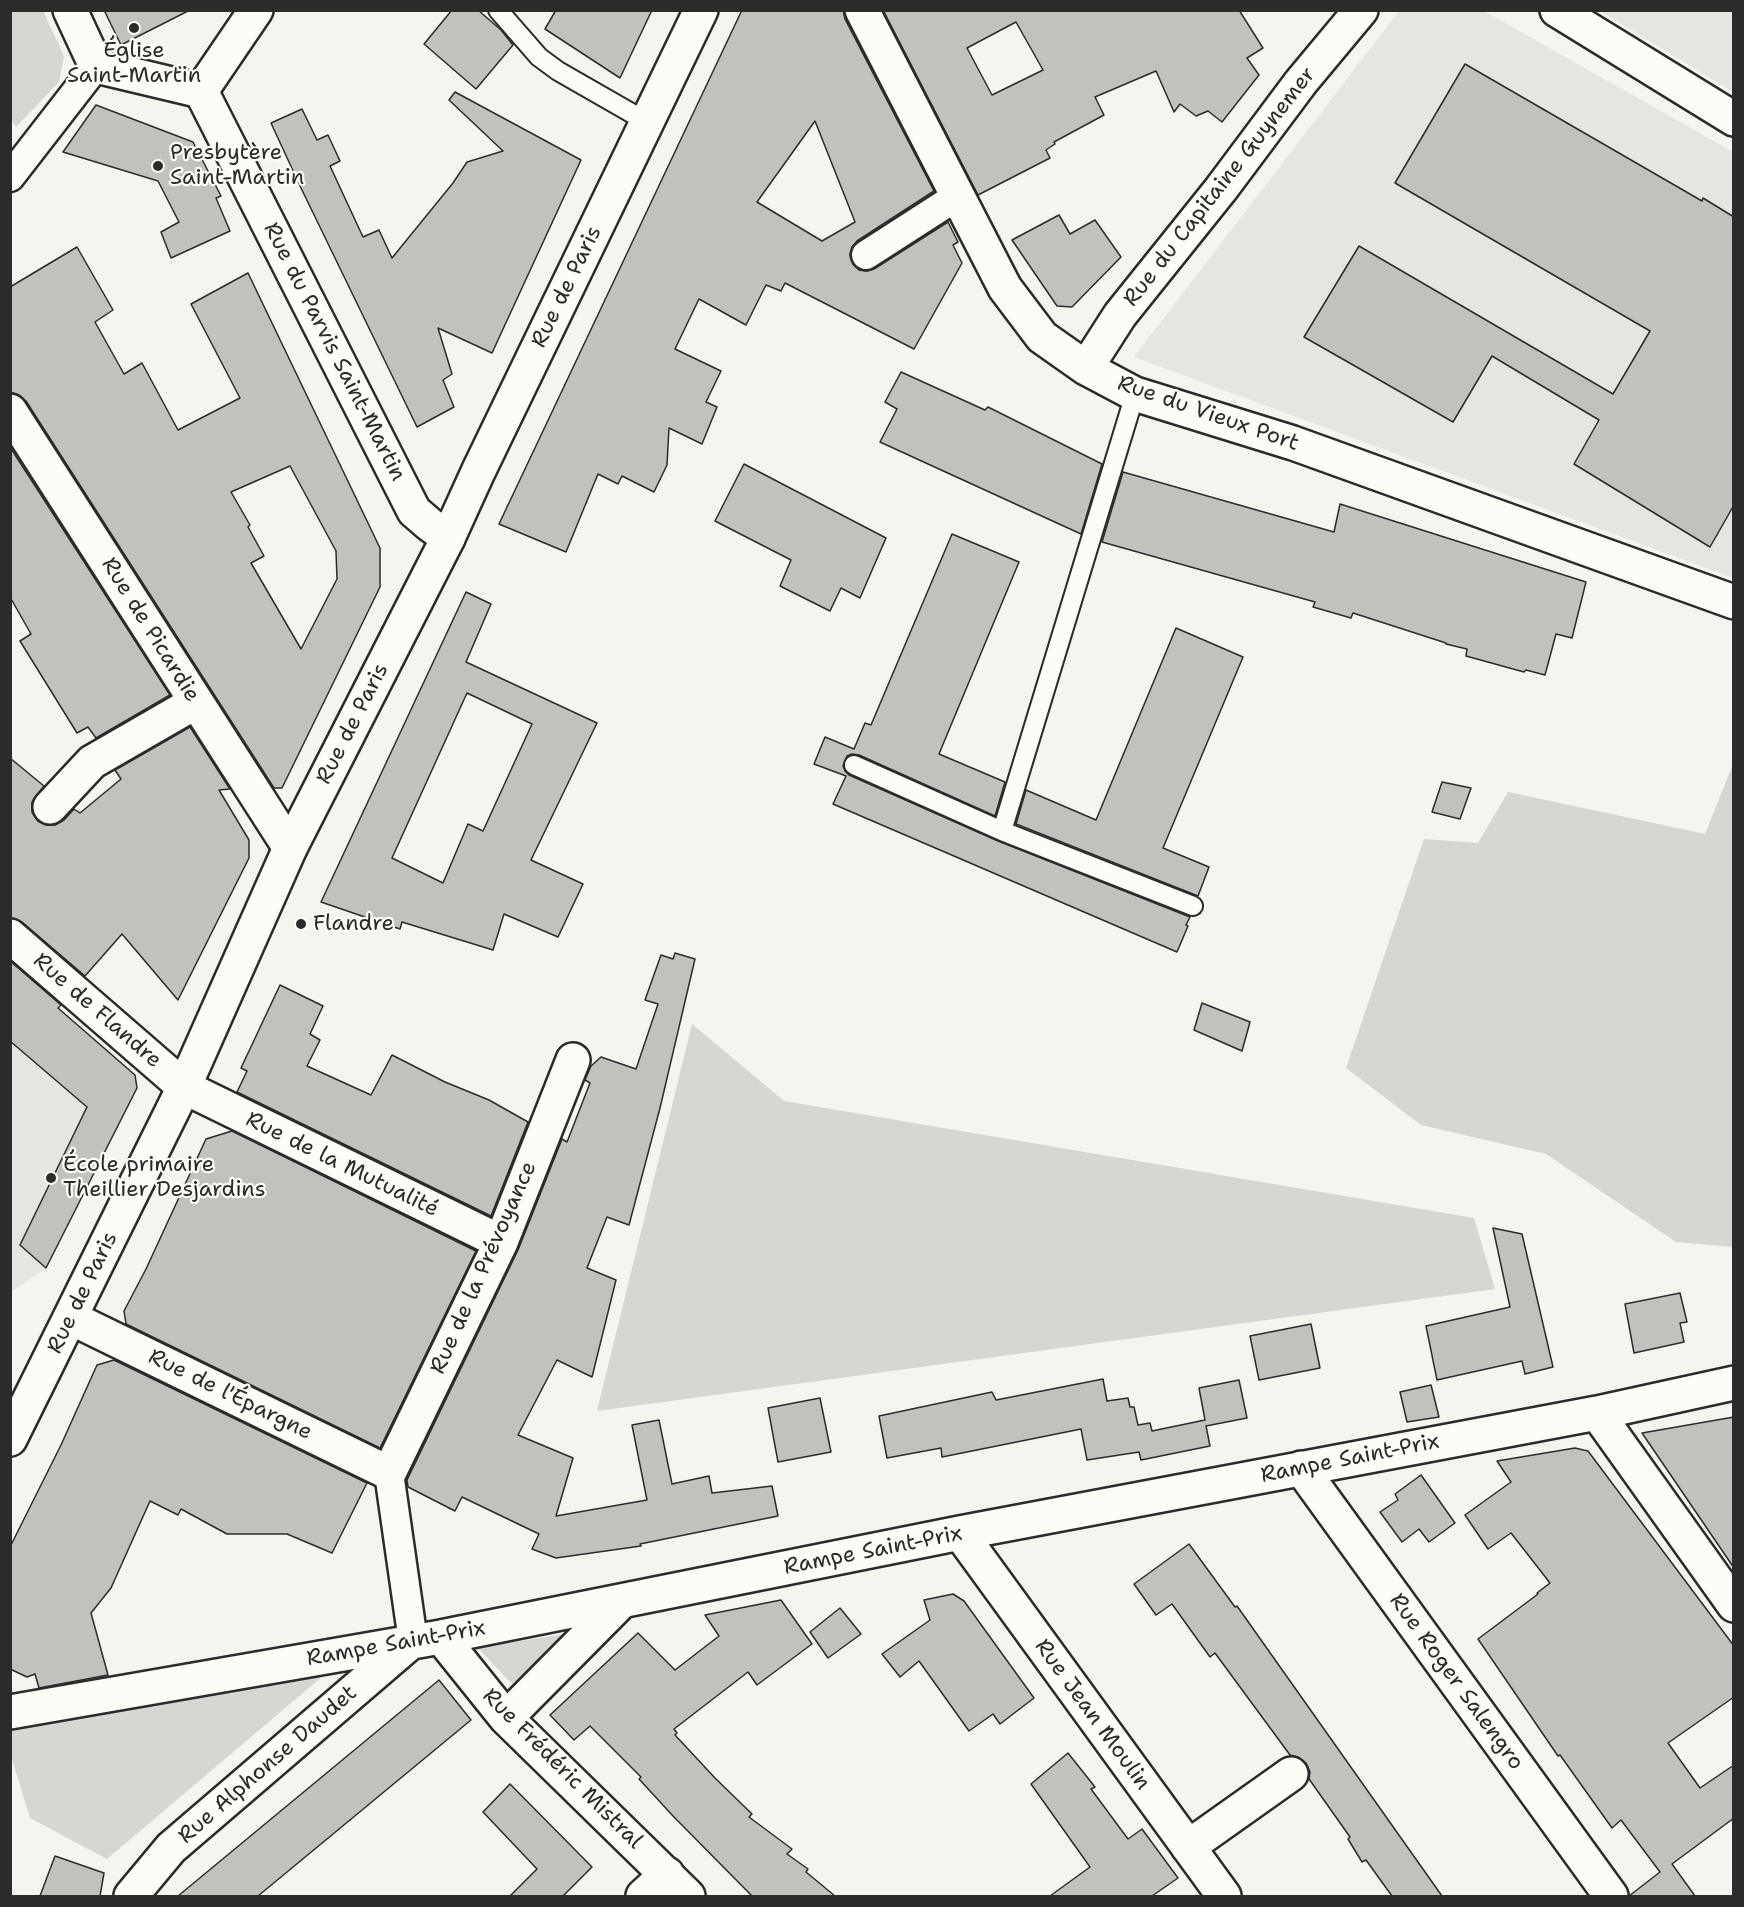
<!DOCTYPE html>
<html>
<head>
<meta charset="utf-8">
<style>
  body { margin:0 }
  #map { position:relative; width:1744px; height:1907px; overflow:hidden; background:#f5f4ef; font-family:"Shantell Sans",sans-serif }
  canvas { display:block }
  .frame { position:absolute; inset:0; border:12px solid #2b2b2b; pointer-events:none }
</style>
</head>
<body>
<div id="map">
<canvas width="1744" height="1907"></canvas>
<div class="frame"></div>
</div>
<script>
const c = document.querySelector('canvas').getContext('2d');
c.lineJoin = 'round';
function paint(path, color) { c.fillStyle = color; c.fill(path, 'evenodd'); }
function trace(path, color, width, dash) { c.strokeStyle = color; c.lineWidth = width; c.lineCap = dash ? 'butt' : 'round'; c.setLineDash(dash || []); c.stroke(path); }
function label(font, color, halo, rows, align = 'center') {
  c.font = font + ' "Shantell Sans",sans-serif'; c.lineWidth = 4.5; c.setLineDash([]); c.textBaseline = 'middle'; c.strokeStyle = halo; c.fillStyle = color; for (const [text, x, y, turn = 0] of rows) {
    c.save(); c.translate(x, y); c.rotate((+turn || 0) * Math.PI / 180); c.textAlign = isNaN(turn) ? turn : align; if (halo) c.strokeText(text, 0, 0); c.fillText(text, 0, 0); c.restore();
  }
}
const built = new Path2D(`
  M 1399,11 L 1484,11 L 1733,152 L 1733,578 L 1134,357 Z
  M 1600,11 L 1733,11 L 1733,92 Z
  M 11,968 L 137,1088 L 46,1268 L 11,1292 Z`);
const green = new Path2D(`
  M 10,11 L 43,11 L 64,56 L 59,82 L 16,127 L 10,118 Z
  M 1733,764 L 1733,1247 L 1676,1242 L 1546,1154 L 1421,1125 L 1346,1068 L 1424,839 L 1478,843 L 1508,792 L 1705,834 Z
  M 692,1024 L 784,1101 L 1474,1218 L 1495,1289 L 597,1411 Z
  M 570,1633 L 512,1684 L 478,1648 Z
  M 323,1676 L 107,1859 L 30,1818 L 11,1756 L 10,1728 Z`);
const building = new Path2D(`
  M 104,10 L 190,10 L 121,45 Z
  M 452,10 L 478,10 L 501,30 L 513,45 L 476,89 L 424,44 Z
  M 556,10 L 652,10 L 620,78 L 545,29 Z
  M 742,10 L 843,10 L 845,19 L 934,191 L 857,241 L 852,247 L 850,255 L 853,264 L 859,270 L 867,271 L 874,269 L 948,222 L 958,242 L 953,245 L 962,263 L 914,349 L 785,283 L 781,291 L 766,285 L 746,325 L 699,299 L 675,349 L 721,371 L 706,402 L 717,407 L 702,444 L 669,428 L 667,465 L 654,492 L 622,476 L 618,484 L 598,474 L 566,552 L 499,524 ZM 815,121 L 855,222 L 822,241 L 757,202 Z
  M 883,10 L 1239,10 L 1263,48 L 1247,58 L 1259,75 L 1222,122 L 1208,111 L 1196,116 L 1180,104 L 1174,112 L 1156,71 L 1095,97 L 1104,115 L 1054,142 L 1055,144 L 1046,150 L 1050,158 L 978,195 ZM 1016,22 L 1043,70 L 992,95 L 967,48 Z
  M 1465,64 L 1702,201 L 1703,198 L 1734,217 L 1734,505 L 1710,547 L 1574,464 L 1599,420 L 1492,356 L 1453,422 L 1304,337 L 1359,246 L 1613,394 L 1650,331 L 1395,183 Z
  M 455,92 L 581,160 L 492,353 L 438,328 L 452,374 L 443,380 L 454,407 L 417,427 L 301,188 L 271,123 L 302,109 L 317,140 L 328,135 L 340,161 L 330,166 L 363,237 L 379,230 L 392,258 L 453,183 L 467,162 L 503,151 L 449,100 Z
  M 96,105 L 193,142 L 221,196 L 216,198 L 230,231 L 171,258 L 161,232 L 179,222 L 158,181 L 63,152 Z
  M 1059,215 L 1070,234 L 1095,220 L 1121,257 L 1072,307 L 1057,306 L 1012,240 Z
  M 77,247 L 113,310 L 95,322 L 124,374 L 142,363 L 178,430 L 240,398 L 191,304 L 248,273 L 380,548 L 380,587 L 282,788 L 274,788 L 26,401 L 19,395 L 10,392 L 10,287 ZM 290,466 L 336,551 L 337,579 L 301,649 L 251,563 L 264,556 L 248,527 L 250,525 L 231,492 Z
  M 901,372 L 985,410 L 988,407 L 1102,464 L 1081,534 L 880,442 L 897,409 L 885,402 Z
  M 10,447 L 170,695 L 96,738 L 88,727 L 77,733 L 20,641 L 31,634 L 10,597 Z
  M 744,464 L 886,538 L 860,598 L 841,588 L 830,611 L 780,586 L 791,560 L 715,521 Z
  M 1123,472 L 1334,532 L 1340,504 L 1586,582 L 1572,638 L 1556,634 L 1545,675 L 1526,670 L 1524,672 L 1466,656 L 1467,649 L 1446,644 L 1446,643 L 1353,613 L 1351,618 L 1313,607 L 1315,602 L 1102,542 Z
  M 952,534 L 1019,562 L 939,754 L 1005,782 L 995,816 L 859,755 L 852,754 L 847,756 L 843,766 L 845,771 L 849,775 L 998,841 L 1190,917 L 1186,925 L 1188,926 L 1177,952 L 833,804 L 846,776 L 814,764 L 825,737 L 854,749 L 865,723 L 871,725 Z
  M 466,592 L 491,604 L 466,662 L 597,723 L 531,860 L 583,884 L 558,937 L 504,914 L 493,950 L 402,922 L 400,929 L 321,902 ZM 467,693 L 532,724 L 483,831 L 468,824 L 443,883 L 392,858 Z
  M 1176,628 L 1243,657 L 1163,848 L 1209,867 L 1198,896 L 1016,824 L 1026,790 L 1096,820 Z
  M 190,727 L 230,789 L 219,790 L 249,840 L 249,858 L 178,1000 L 122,934 L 85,976 L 22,922 L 10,918 L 10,758 L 44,786 L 32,802 L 32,812 L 38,821 L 46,825 L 55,825 L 64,820 L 74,809 L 80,813 L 121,779 L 115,770 Z
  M 1442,782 L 1471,788 L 1460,819 L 1432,812 Z
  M 675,953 L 695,959 L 660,1108 L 629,1225 L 607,1217 L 587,1268 L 616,1280 L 592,1377 L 557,1360 L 518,1435 L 573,1458 L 556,1516 L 647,1500 L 632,1425 L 659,1420 L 672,1484 L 709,1476 L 712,1493 L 772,1486 L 778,1516 L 640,1544 L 641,1546 L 556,1558 L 532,1549 L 539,1534 L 462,1497 L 455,1511 L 408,1487 L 407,1480 L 518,1250 L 562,1139 L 567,1142 L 590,1083 L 585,1080 L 591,1066 L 601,1057 L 636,1069 L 658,1004 L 645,1000 L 661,955 L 673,959 Z
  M 10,961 L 61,1005 L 58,1008 L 135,1075 L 137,1088 L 46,1268 L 20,1245 L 87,1107 L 10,1041 Z
  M 280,985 L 323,1006 L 310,1034 L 320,1040 L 307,1066 L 371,1095 L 392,1055 L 445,1082 L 489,1100 L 528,1122 L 491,1216 L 237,1092 L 247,1071 L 241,1068 Z
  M 1202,1003 L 1250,1022 L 1242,1051 L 1194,1030 Z
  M 232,1131 L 476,1251 L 380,1448 L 126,1324 L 124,1311 L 146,1269 L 206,1139 Z
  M 1493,1228 L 1522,1234 L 1553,1367 L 1525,1374 L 1522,1361 L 1437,1380 L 1426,1326 L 1510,1307 Z
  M 1680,1293 L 1687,1322 L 1680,1323 L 1684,1342 L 1634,1353 L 1625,1304 Z
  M 1311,1324 L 1320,1368 L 1259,1380 L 1250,1336 Z
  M 114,1360 L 367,1483 L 332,1553 L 287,1534 L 227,1534 L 181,1509 L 178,1515 L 150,1501 L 111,1588 L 91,1613 L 108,1675 L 39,1688 L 35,1674 L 27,1677 L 10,1669 L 10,1547 L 61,1445 L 97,1365 Z
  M 1103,1379 L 1107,1401 L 1128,1398 L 1130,1407 L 1134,1407 L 1138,1425 L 1150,1423 L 1152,1431 L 1205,1420 L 1199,1388 L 1239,1380 L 1247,1418 L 1206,1426 L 1210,1446 L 1141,1460 L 1139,1452 L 1087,1460 L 1081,1429 L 942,1457 L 941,1448 L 887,1458 L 879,1416 L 992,1392 L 996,1400 Z
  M 1431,1385 L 1439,1417 L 1407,1422 L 1400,1392 Z
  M 820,1398 L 831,1452 L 778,1462 L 768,1408 Z
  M 1734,1417 L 1734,1568 L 1642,1433 Z
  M 1575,1448 L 1588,1451 L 1734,1646 L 1734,1697 L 1668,1743 L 1700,1788 L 1734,1765 L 1734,1818 L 1672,1864 L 1695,1896 L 1629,1896 L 1660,1872 L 1621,1820 L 1612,1828 L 1560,1755 L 1558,1756 L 1478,1639 L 1538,1594 L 1537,1593 L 1550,1583 L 1511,1533 L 1488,1549 L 1465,1515 L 1511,1482 L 1497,1461 Z
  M 1421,1475 L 1455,1523 L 1429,1542 L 1419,1529 L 1402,1542 L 1380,1512 L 1398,1500 L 1395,1494 Z
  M 1189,1544 L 1235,1607 L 1237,1606 L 1442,1896 L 1392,1896 L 1366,1860 L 1362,1862 L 1348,1839 L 1350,1837 L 1309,1779 L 1310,1772 L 1306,1763 L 1298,1757 L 1290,1755 L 1215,1653 L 1210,1657 L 1172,1604 L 1156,1615 L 1134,1584 Z
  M 953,1594 L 964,1601 L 1034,1698 L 1000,1724 L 993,1714 L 969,1731 L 919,1661 L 900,1677 L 882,1654 L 930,1620 L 924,1600 Z
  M 781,1600 L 812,1644 L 757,1685 L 748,1672 L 674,1729 L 677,1733 L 675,1735 L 715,1778 L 752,1814 L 749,1817 L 792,1849 L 787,1854 L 808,1869 L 806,1872 L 835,1896 L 752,1896 L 673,1816 L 639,1779 L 641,1777 L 590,1726 L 574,1740 L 550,1715 L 638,1633 L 675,1670 L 719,1636 L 705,1615 Z
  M 840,1608 L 861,1634 L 828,1658 L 810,1632 Z
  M 439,1680 L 471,1720 L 258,1896 L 178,1896 Z
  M 1068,1753 L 1095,1787 L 1091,1789 L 1128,1839 L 1142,1829 L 1178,1878 L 1152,1896 L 1050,1896 L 1090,1867 L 1031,1784 Z
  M 510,1784 L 592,1867 L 563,1896 L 510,1896 L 537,1869 L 483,1812 Z
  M 55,1856 L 104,1873 L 100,1896 L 40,1896 Z`);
const service = new Path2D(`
  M 498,10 L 539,57 L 558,71 L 647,122
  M 854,765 L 1002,831 L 1193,906
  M 1002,831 L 1135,394`);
const pedestrian = new Path2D(`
  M 10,177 L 96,66
  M 866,255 L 956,197
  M 389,1473 L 413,1641`);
const minor = new Path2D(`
  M 70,10 L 96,66 L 201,91 L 414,511 L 429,524 L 448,538
  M 862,10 L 1005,288 L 1042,337 L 1086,368 L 1135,394 L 1293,443 L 1734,602
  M 1557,10 L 1734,119
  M 201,91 L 256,10
  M 1086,368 L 1120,315 L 1221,189 L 1301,82 L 1361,10
  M 10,411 L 290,848
  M 50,807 L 92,762 L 196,702
  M 10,936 L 184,1087 L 501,1242
  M 71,1318 L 389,1473 L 501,1242 L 573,1060
  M 1597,1413 L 1734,1605
  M 1301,1468 L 1611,1896
  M 960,1533 L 1224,1896
  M 441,1637 L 506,1718 L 688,1896
  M 10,1712 L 441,1637 L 960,1533 L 1597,1413 L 1734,1383
  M 506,1718 L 621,1602
  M 1188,1847 L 1291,1774
  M 131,1896 L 171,1848 L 411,1642
  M 643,1896 L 667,1874`);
const primary = new Path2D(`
  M 10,1439 L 184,1087 L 290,848 L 448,538 L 478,472 L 701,10`);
const markers = [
  [134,28,6,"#2b2b2b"],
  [158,166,6,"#2b2b2b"],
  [301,924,6,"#2b2b2b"],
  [51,1178,6,"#2b2b2b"]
];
const poiNames = [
  ["Église",134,51,"center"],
  ["Saint-Martin",134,76,"center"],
  ["Presbytère",170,153],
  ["Saint-Martin",170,178],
  ["Flandre",313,924],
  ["École primaire",63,1165],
  ["Theillier Desjardins",63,1190]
];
const streetNames = [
  ["Rue du Capitaine Guynemer",1220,187,-52],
  ["Rue de Paris",567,287,-64],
  ["Rue du Parvis Saint-Martin",334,352,63],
  ["Rue du Vieux Port",1208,414,19],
  ["Rue de Picardie",150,630,58],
  ["Rue de Paris",353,724,-63],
  ["Rue de Flandre",97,1011,41],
  ["Rue de la Mutualité",342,1165,26],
  ["Rue de la Prévoyance",484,1268,-66],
  ["Rue de Paris",83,1293,-64],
  ["Rue de l'Épargne",230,1395,26],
  ["Rampe Saint-Prix",1350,1459,-11],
  ["Rampe Saint-Prix",873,1551,-11],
  ["Rampe Saint-Prix",396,1644,-10],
  ["Rue Roger Salengro",1456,1682,54],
  ["Rue Jean Moulin",1092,1715,54],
  ["Rue Alphonse Daudet",268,1765,-41],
  ["Rue Frédéric Mistral",562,1769,45]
];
paint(built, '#e6e5e0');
paint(green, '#d7d6d2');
paint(building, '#c2c1be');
trace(building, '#2b2b2b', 1.5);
trace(service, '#2b2b2b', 22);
trace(pedestrian, '#2b2b2b', 33);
trace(minor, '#2b2b2b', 38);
trace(primary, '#2b2b2b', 38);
trace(service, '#fdfcf7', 18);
trace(pedestrian, '#fdfcf7', 28);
trace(minor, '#fdfcf7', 33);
trace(primary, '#fdfcf7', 33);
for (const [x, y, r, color] of markers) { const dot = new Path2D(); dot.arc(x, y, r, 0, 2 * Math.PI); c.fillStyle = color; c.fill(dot); trace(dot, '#fdfcf7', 2); }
label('22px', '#2b2b2b', '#fdfcf7', poiNames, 'left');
label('22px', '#2b2b2b', '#fdfcf7', streetNames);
</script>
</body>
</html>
